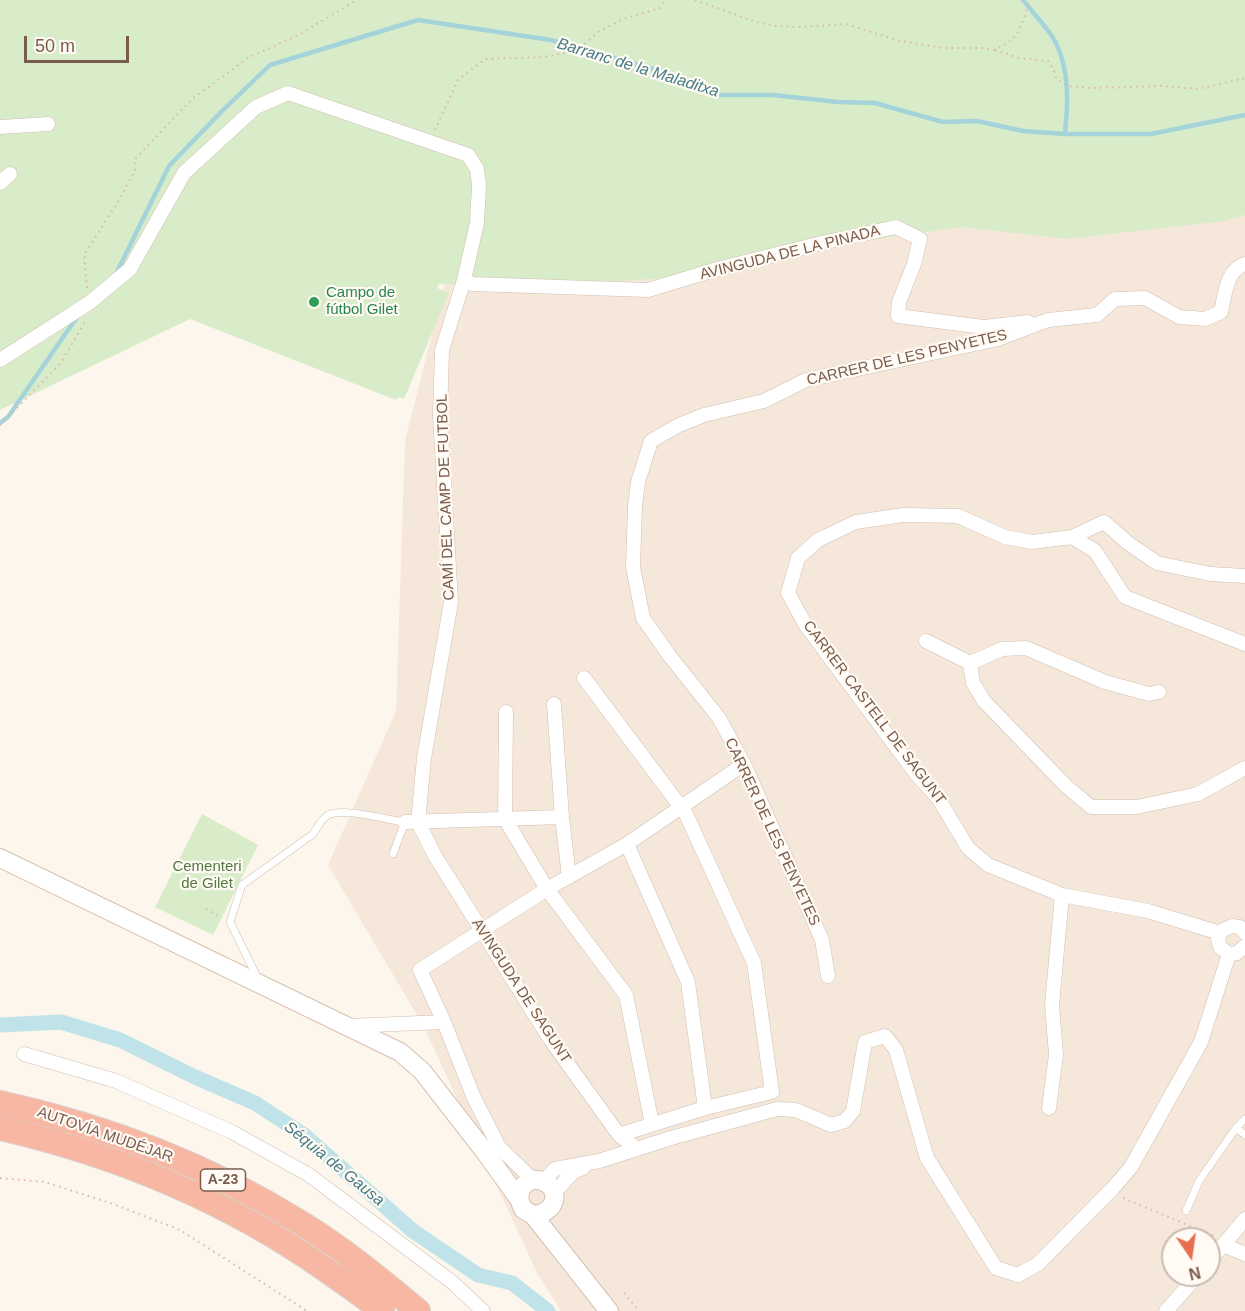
<!DOCTYPE html>
<html>
<head>
<meta charset="utf-8">
<style>
  body { margin:0 }
  #map { position:relative; width:1245px; height:1311px; overflow:hidden; background:#fdf6ec; font-family:Helvetica,sans-serif }
  canvas { display:block }
  .north { position:absolute; left:1161px; top:1227px; width:60px; height:60px; box-sizing:border-box; background:#fffaf3; border:2px solid #cabbb1; border-radius:50%; rotate:167deg; font-size:16px; font-weight:700; line-height:24px; text-align:center; color:#7a5c4d }
  .north::after { content:''; display:block; margin:auto; width:21px; height:27px; background:#e76f51; clip-path:polygon(50% 0,100% 100%,50% 72%,0 100%) }
  .scale { position:absolute; left:24px; top:36px; width:105px; height:27px; box-sizing:border-box; border:3px solid #7a5c4d; border-top:0; padding-left:8px; font-size:18px; line-height:21px; white-space:nowrap; color:#7a5c4d; -webkit-text-stroke:4px #fffaf3; paint-order:stroke }
</style>
</head>
<body>
<div id="map">
<canvas width="1245" height="1311"></canvas>
<div class="north">N</div>
<div class="scale">50 m</div>
</div>
<script>
const c = document.querySelector('canvas').getContext('2d');
c.lineJoin = 'round';
function paint(path, color) { c.fillStyle = color; c.fill(path, 'evenodd'); }
function trace(path, color, width, dash) { c.strokeStyle = color; c.lineWidth = width; c.lineCap = dash ? 'butt' : 'round'; c.setLineDash(dash || []); c.stroke(path); }
function label(font, color, halo, rows, align = 'center') {
  c.font = font + ' Helvetica,sans-serif'; c.lineWidth = 4.5; c.setLineDash([]); c.textBaseline = 'middle'; c.strokeStyle = halo; c.fillStyle = color; for (const [text, x, y, turn = 0] of rows) {
    c.save(); c.translate(x, y); c.rotate((+turn || 0) * Math.PI / 180); c.textAlign = isNaN(turn) ? turn : align; if (halo) c.strokeText(text, 0, 0); c.fillText(text, 0, 0); c.restore();
  }
}
const residential = new Path2D(`
  M 1245,98 L 1245,1311 L 561,1311 L 537,1273 L 424,1027 L 328,865 L 396,711 L 405,441 L 452,255 ZM 1173,1239 L 1209,1239 L 1209,1275 L 1173,1275 Z`);
const green = new Path2D(`
  M 0,0 L 1245,0 L 1245,215 L 1224,221 L 1067,239 L 961,227 L 774,254 L 691,277 L 516,286 L 439,284 L 437,288 L 449,293 L 404,399 L 398,397 L 396,400 L 190,319 L 0,410 Z
  M 202,814 L 258,845 L 213,935 L 155,907 Z`);
const stream = new Path2D(`
  M 1023,0 C 1033,13 1047,27 1055,41 C 1070,70 1068,103 1065,134
  M 115,276 L 169,166 L 222,111 L 270,65 L 418,20 L 551,40 L 660,71 L 719,95 L 773,95 L 838,102 L 875,103 L 943,122 L 977,121 L 1023,131 L 1065,134 L 1151,134 L 1245,115
  M 0,423 L 8,417 L 77,317`);
const canal = new Path2D(`
  M 0,1025 L 61,1022 L 120,1040 L 195,1077 L 255,1103 L 304,1135 L 413,1231 L 478,1275 L 512,1283 L 548,1311`);
const path = new Path2D(`
  M 695,0 L 756,22 L 775,26 L 800,27 L 846,24 L 896,40 L 942,48 L 984,48 L 994,50 L 1008,43 L 1017,34 L 1025,16 L 1029,0
  M 995,50 L 1019,58 L 1048,61 L 1054,70 L 1056,78 L 1068,86 L 1095,88 L 1161,86 L 1198,89 L 1245,78
  M 435,130 L 458,80 L 485,59 L 545,57 L 578,50 L 598,32 L 623,19 L 660,8 L 666,0
  M 87,288 L 84,255 L 121,197 L 135,170 L 135,159 L 192,99 L 248,58 L 300,34 L 357,0
  M 0,425 L 60,364 L 85,322
  M 206,909 L 222,918
  M 0,1178 L 45,1182 L 113,1204 L 180,1230 L 307,1311
  M 1123,1198 L 1214,1236
  M 624,1293 L 639,1311`);
const lane = new Path2D(`
  M 257,977 L 230,922 L 242,885 L 313,834 C 317,828 321,819 328,815 C 342,807 388,820 405,822 L 393,854
  M 1236,1128 L 1245,1119
  M 1186,1211 L 1199,1181 L 1236,1128 L 1245,1135`);
const street = new Path2D(`
  M 0,127 L 48,124
  M 0,183 L 10,174
  M 464,280 L 472,284 L 648,290 L 721,268 L 822,243 L 896,227 L 920,239 L 914,264 L 899,302 L 898,316 L 984,327 L 1028,322
  M 0,360 L 89,303 L 130,269 L 184,173 L 256,107 L 288,93 L 468,155 L 477,169 L 479,185 L 477,223 L 464,280 L 442,350 L 440,415 L 451,602 L 424,758 L 418,822 L 435,856 L 550,1039 L 619,1135 L 637,1149
  M 1072,537 L 1104,522 L 1128,543 L 1157,563 L 1210,574 L 1245,576
  M 926,641 L 970,663
  M 584,678 L 686,814 L 754,963 L 772,1092 L 705,1108 L 619,1135
  M 1159,692 L 1149,694 L 1105,682 L 1026,648 L 1002,649 L 970,663 L 973,683 L 984,701 L 1066,786 L 1091,807 L 1137,807 L 1198,794 L 1245,768
  M 554,704 L 562,817 L 569,877
  M 506,712 L 505,819 L 547,889 L 626,995 L 652,1124
  M 405,822 L 562,817
  M 627,844 L 688,982 L 705,1108
  M 1220,933 L 1148,911 L 1062,895 L 988,865 L 968,848 L 938,798 L 917,775 L 805,624 L 788,593 L 798,558 L 818,540 L 856,522 L 903,515 L 958,516 L 1005,537 L 1032,542 L 1072,537 L 1095,551 L 1125,597 L 1245,644
  M 1245,933 L 1240,927 L 1232,926 L 1221,931 L 1218,939 L 1220,947 L 1229,954 L 1237,953 L 1245,946
  M 828,976 L 822,940 L 744,764 L 719,718 L 669,655 L 643,618 L 633,567 L 635,506 L 638,482 L 651,441 L 679,425 L 704,415 L 764,401 L 806,380 L 998,339 L 1048,320 L 1097,315 L 1115,299 L 1145,298 L 1179,317 L 1205,319 L 1221,312 C 1225,295 1226,270 1245,264
  M 348,1026 L 444,1022
  M 24,1054 L 116,1081 L 232,1132 L 309,1175 L 452,1282 L 483,1311
  M 1049,1108 L 1056,1055 L 1052,1005 L 1062,895
  M 532,1179 L 499,1147 L 474,1098 L 444,1022 L 420,970 L 547,889 L 627,844 L 744,764
  M 544,1181 L 555,1169 L 599,1161 L 671,1138 L 777,1109 L 796,1110 L 831,1125 L 845,1121 L 853,1111 L 865,1042 L 885,1036 L 896,1050 L 927,1158 L 996,1268 L 1018,1275 L 1038,1264 L 1113,1188 L 1131,1167 L 1201,1042 L 1229,954
  M 554,1193 L 572,1173 L 583,1168
  M 1223,1245 L 1245,1254
  M 1209,1262 L 1245,1219
  M 1166,1311 L 1198,1275`);
const secondary = new Path2D(`
  M 0,858 L 400,1052 L 422,1071 L 482,1148 L 519,1199 L 523,1209 L 533,1215 L 609,1311
  M 519,1199 L 521,1188 L 530,1180 C 561,1177 563,1213 533,1215`);
const highway = new Path2D(`
  M 0,1103 C 105,1126 209,1166 301,1223 C 342,1248 381,1280 418,1311
  M 0,1128 C 117,1155 228,1201 326,1270 C 345,1283 364,1296 382,1311`);
const markers = [
  [314,302,6,"#2e9e5b"]
];
const shields = [
  [223,1180,45]
];
const shieldNames = [
  ["A-23",223,1180]
];
const streetNames = [
  ["AVINGUDA DE LA PINADA",790,253,-14],
  ["CARRER DE LES PENYETES",907,358,-13],
  ["CAMÍ DEL CAMP DE FUTBOL",446,497,-92],
  ["CARRER CASTELL DE SAGUNT",874,713,53],
  ["CARRER DE LES PENYETES",772,832,65],
  ["AVINGUDA DE SAGUNT",521,991,57],
  ["AUTOVÍA MUDÉJAR",105,1135,19]
];
const leisureNames = [
  ["Campo de",326,293],
  ["fútbol Gilet",326,310]
];
const parkNames = [
  ["Cementeri",207,867],
  ["de Gilet",207,884]
];
const waterNames = [
  ["Barranc de la Maladitxa",638,68,17],
  ["Séquia de Gausa",334,1164,39]
];
paint(residential, '#f5e8da');
paint(green, '#d8ecc9');
trace(stream, '#a5d3da', 4.5);
trace(canal, '#bfe3e8', 15);
trace(lane, '#d1beb0', 8);
trace(street, '#d1beb0', 15);
trace(secondary, '#d6c0b0', 20);
trace(highway, '#dad1cd', 26);
trace(path, '#d9b8a5', 2, [1.5, 4.5]);
trace(lane, '#fff', 7);
trace(street, '#fff', 14);
trace(secondary, '#fff', 18);
trace(highway, '#f7b7a3', 24);
for (const [x, y, r, color] of markers) { const dot = new Path2D(); dot.arc(x, y, r, 0, 2 * Math.PI); c.fillStyle = color; c.fill(dot); trace(dot, '#fffaf3', 2); }
for (const [x, y, w] of shields) { const box = new Path2D(); box.roundRect(x - w / 2, y - 11, w, 22, 4.5); c.fillStyle = '#fffaf3'; c.fill(box); trace(box, '#7a5c4d', 1.5); }
label('bold 14px', '#7a5c4d', null, shieldNames);
label('15px', '#7a5c4d', '#fffaf3', streetNames);
label('15px', '#27864d', '#fffaf3', leisureNames, 'left');
label('15px', '#537a41', '#fffaf3', parkNames);
label('italic 16px', '#437c86', '#fffaf3', waterNames);
</script>
</body>
</html>
